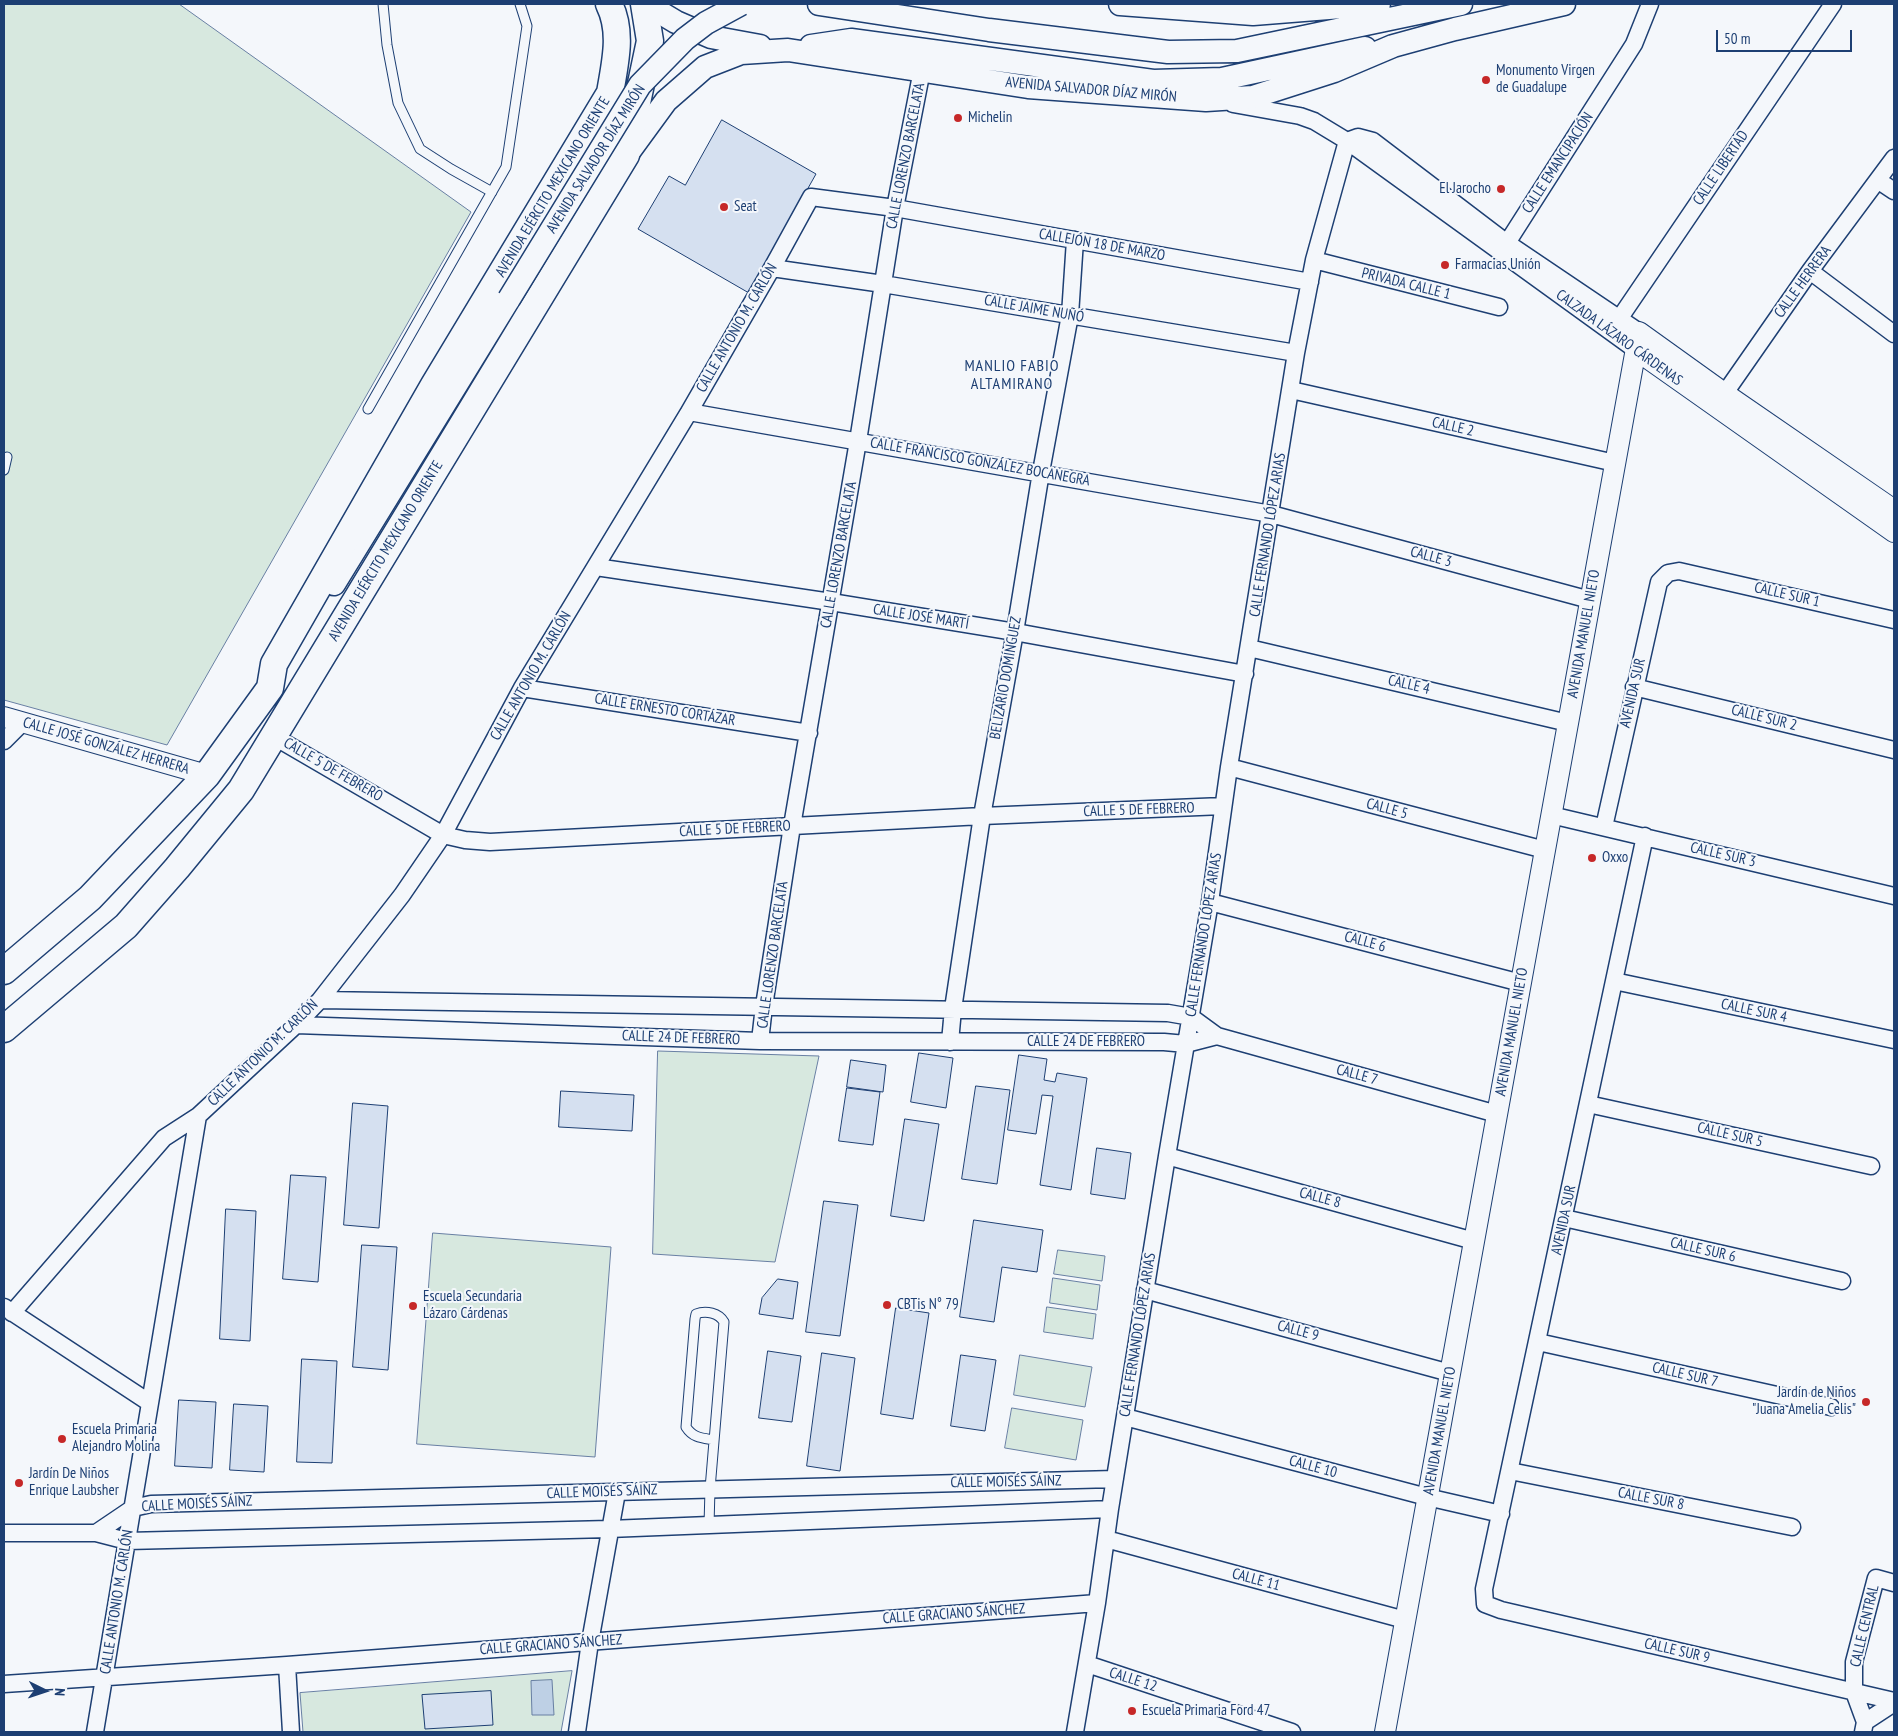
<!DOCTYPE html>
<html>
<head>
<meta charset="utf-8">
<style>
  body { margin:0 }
  #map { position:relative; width:1898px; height:1736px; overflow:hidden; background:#f4f7fb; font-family:"PT Sans Narrow",sans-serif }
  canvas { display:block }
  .frame { position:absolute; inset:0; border:5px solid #1d3f73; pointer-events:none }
  .north { position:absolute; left:20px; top:1666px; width:50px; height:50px; -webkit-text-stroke:4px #f4f7fb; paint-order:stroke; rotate:94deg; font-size:14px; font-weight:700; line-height:20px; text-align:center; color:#1d3f73 }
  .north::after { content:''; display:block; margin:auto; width:18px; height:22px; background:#1d3f73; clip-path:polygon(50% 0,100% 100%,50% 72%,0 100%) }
  .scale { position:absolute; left:1716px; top:30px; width:136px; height:22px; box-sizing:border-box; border:2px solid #1d3f73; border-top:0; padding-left:6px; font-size:15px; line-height:18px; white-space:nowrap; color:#1d3f73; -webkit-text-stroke:4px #f4f7fb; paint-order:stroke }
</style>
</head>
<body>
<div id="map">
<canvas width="1898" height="1736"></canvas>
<div class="frame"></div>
<div class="north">N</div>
<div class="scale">50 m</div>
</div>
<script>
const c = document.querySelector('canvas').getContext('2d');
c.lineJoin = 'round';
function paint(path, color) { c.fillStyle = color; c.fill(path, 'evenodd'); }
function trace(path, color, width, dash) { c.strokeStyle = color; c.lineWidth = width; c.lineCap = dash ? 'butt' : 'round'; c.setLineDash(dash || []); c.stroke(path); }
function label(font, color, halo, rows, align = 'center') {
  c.font = font + ' "PT Sans Narrow",sans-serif'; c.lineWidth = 4; c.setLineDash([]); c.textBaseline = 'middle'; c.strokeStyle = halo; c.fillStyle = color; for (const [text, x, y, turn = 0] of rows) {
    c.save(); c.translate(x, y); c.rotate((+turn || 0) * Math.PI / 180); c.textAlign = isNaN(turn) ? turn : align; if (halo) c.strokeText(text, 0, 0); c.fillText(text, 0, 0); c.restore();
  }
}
const green = new Path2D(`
  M 4,4 L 179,4 L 471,212 L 167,745 L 4,700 Z
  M 658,1051 L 819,1056 L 775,1262 L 653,1254 Z
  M 433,1233 L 611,1247 L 595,1457 L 417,1444 Z
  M 1058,1250 L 1105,1256 L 1102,1281 L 1054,1274 Z
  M 1053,1278 L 1100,1285 L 1097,1310 L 1050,1303 Z
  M 1047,1307 L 1096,1314 L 1093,1339 L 1044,1332 Z
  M 1020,1355 L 1092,1367 L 1085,1407 L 1014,1395 Z
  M 1012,1408 L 1083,1420 L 1076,1460 L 1005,1448 Z
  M 572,1671 L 561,1732 L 303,1732 L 300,1693 Z`);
const water = new Path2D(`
  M 552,1680 L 554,1715 L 532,1715 L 531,1681 Z`);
const building = new Path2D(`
  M 722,120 L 816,174 L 749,293 L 638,229 L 669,176 L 685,185 Z
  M 919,1053 L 953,1058 L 946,1108 L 911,1102 Z
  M 1019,1055 L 1047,1059 L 1044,1080 L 1055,1082 L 1057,1073 L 1087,1078 L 1071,1190 L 1040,1185 L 1053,1096 L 1042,1095 L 1036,1134 L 1008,1130 Z
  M 851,1060 L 886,1065 L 883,1092 L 847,1087 Z
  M 976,1086 L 1010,1090 L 997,1184 L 962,1179 Z
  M 847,1088 L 880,1092 L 873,1145 L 839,1141 Z
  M 561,1091 L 634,1095 L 632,1131 L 559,1127 Z
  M 353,1103 L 388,1106 L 379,1228 L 344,1225 Z
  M 905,1119 L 939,1124 L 924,1221 L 891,1216 Z
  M 1097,1148 L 1131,1153 L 1125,1199 L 1091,1194 Z
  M 291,1175 L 326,1177 L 318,1282 L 283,1279 Z
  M 824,1201 L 858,1205 L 840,1336 L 806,1332 Z
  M 226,1209 L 256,1211 L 250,1341 L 220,1339 Z
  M 974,1220 L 1043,1230 L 1037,1272 L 1002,1267 L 994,1322 L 960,1317 Z
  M 362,1245 L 397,1247 L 388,1370 L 353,1367 Z
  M 778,1279 L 798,1282 L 793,1319 L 759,1314 L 762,1298 Z
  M 896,1308 L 929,1313 L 913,1419 L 881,1414 Z
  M 768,1351 L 801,1356 L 792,1422 L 759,1418 Z
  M 822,1353 L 855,1358 L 840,1471 L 807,1466 Z
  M 961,1355 L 996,1360 L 985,1431 L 951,1426 Z
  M 302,1359 L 337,1361 L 332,1463 L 297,1462 Z
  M 179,1400 L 216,1402 L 212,1468 L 175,1466 Z
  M 234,1404 L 268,1406 L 264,1472 L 230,1470 Z
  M 491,1691 L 493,1725 L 425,1729 L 422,1695 Z`);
const service = new Path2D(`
  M 383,4 L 387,45 L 398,103 L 420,149 L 451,169 L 492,192
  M 368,409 L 506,167 L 527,26 L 520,4
  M 4,470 L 7,457
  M 709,1525 L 710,1489 L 724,1322 C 719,1313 706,1310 696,1314 L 695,1319 L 686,1427 C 693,1438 702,1438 714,1440`);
const minor = new Path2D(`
  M 1233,104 L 1300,116 L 1314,121 L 1347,141 L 1636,350
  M 1879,181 L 1894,191
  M 1507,243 L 1634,44 L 1650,4
  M 1314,260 L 1499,307
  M 772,268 L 883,284 L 1296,353
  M 1810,271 L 1894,334
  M 1613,328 L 1833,4
  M 1291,390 L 1615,463
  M 1718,403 L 1810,271 L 1894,158
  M 689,412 L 1271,514 L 1590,600
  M 596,567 L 831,602 L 1015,632 L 1245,674
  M 1249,648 L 1568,723
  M 1634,687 L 1894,750
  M 522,688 L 809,733
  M 273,736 L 443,835 L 465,840 L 490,842 L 982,816 L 1223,806
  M 4,741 L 22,723
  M 1229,767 L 1545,850
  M 1551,815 L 1894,896
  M 1604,827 L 1659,582 L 1668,573 L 1679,571 L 1894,620
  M 1645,836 L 1484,1589 L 1485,1604 L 1501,1610 L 1894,1701
  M 1210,902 L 1521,983
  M 1614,981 L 1894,1040
  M 320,1000 L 1168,1013 L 1191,1017 L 1217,1036 L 1497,1114
  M 296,1025 L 760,1041 L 1164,1042 L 1186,1044 L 1217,1036
  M 760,1041 L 764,1006 L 792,826 L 858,441 L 895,208 L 922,70
  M 950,1042 L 953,1009 L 982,816 L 1015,632 L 1041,472 L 1070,315 L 1075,240
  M 1588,1104 L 1871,1166
  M 1167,1156 L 1474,1241
  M 1564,1218 L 1842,1281
  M 1145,1290 L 1450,1373
  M 4,1307 L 150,1403
  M 12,1313 L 164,1138 L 198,1116 L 296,1025 L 320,1000 L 402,895 L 443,835 L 522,688 L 689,412 L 772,268 L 811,197 L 895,208 L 1310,282
  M 1538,1342 L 1831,1407
  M 1125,1417 L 1427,1497 L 1501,1514
  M 1510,1471 L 1792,1527
  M 4,1533 L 96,1533 L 127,1541 L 609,1529 L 1110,1509
  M 96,1533 L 133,1508 L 151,1504 L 1115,1479
  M 1106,1539 L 1405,1620
  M 1087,1664 L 1292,1732
  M 287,1665 L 291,1732
  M 4,1684 L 287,1665 L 1097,1603
  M 1865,1722 L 1894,1703
  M 95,1732 L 198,1116
  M 577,1732 L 590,1642 L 617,1492
  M 1075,1732 L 1097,1603 L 1110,1509 L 1167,1156 L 1210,902 L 1229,767 L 1296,353 L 1314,260 L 1347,141 L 1358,137 L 1373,141 L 1507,243 L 1639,332
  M 1863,1732 L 1865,1722 L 1854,1692 L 1854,1662 L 1876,1578 L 1894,1583`);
const tertiary = new Path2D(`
  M 1636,350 L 1894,532
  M 4,717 L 207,775
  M 1385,1732 L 1639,332 L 1724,393 L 1894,510`);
const secondary = new Path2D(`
  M 646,4 L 676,22 L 711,37 L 760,46
  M 819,4 L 989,30 L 1168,52 L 1237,51 L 1461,4
  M 1120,4 L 1253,14 L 1379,4
  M 811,46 L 851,40 L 1153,81 L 1222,79 L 1365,48
  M 628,153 L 666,101 L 705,67 L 741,53 L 788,50 L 1028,87 L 1206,100 L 1253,97 L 1334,71 L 1393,46 L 1455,29 L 1564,4
  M 334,584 L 509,299`);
const primary = new Path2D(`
  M 4,971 L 90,898 L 207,775 L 270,688 L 274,664 L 434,385 L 610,93 C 615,63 623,32 609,4
  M 4,1029 L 126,926 L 177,868 L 241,790 L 626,155 L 650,41 L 644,4`);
const secondaryBridge = new Path2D(`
  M 509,299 L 640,85 L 685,39 L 706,23 L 741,4`);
const markers = [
  [1486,80,5,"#c62828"],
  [958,118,5,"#c62828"],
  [1501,189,5,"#c62828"],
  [724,207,5,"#c62828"],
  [1445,265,5,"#c62828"],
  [1592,858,5,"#c62828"],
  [887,1305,5,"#c62828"],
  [413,1306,5,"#c62828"],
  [1866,1402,5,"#c62828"],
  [62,1439,5,"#c62828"],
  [19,1483,5,"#c62828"],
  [1132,1711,5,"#c62828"]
];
const poiNames = [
  ["Monumento Virgen",1496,71],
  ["de Guadalupe",1496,88],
  ["Michelin",968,118],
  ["El Jarocho",1491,189,"right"],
  ["Seat",734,207],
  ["Farmacias Unión",1455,265],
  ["Oxxo",1602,858],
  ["Escuela Secundaria",423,1297],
  ["Lázaro Cárdenas",423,1314],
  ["CBTis N° 79",897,1305],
  ["Jardín de Niños",1856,1393,"right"],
  ["\"Juana Amelia Celis\"",1856,1410,"right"],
  ["Escuela Primaria",72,1430],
  ["Alejandro Molina",72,1447],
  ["Jardín De Niños",29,1474],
  ["Enrique Laubsher",29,1491],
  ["Escuela Primaria Ford 47",1142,1711]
];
const streetNames = [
  ["AVENIDA SALVADOR DÍAZ MIRÓN",1091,90,5],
  ["CALLE LORENZO BARCELATA",906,156,-79],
  ["AVENIDA SALVADOR DÍAZ MIRÓN",596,159,-58],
  ["CALLE EMANCIPACIÓN",1558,163,-57],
  ["CALLE LIBERTAD",1721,168,-56],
  ["AVENIDA EJÉRCITO MEXICANO ORIENTE",553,187,-59],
  ["CALLEJÓN 18 DE MARZO",1102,245,10],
  ["CALLE HERRERA",1803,282,-54],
  ["PRIVADA CALLE 1",1406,284,14],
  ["CALLE JAIME NUÑÓ",1034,309,10],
  ["CALLE ANTONIO M. CARLÓN",737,328,-60],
  ["CALZADA LÁZARO CÁRDENAS",1619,338,36],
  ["CALLE 2",1453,427,13],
  ["CALLE FRANCISCO GONZÁLEZ BOCANEGRA",980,462,10],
  ["CALLE FERNANDO LÓPEZ ARIAS",1268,535,-81],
  ["AVENIDA EJÉRCITO MEXICANO ORIENTE",386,551,-59],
  ["CALLE LORENZO BARCELATA",839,555,-80],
  ["CALLE 3",1431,557,15],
  ["CALLE SUR 1",1787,595,13],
  ["CALLE JOSÉ MARTÍ",921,617,9],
  ["AVENIDA MANUEL NIETO",1584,634,-80],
  ["CALLE ANTONIO M. CARLÓN",531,676,-60],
  ["BELIZARIO DOMÍNGUEZ",1006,678,-80],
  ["CALLE 4",1409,685,13],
  ["AVENIDA SUR",1633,693,-77],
  ["CALLE ERNESTO CORTÁZAR",665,710,9],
  ["CALLE SUR 2",1764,718,14],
  ["CALLE JOSÉ GONZÁLEZ HERRERA",106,746,16],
  ["CALLE 5 DE FEBRERO",333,770,30],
  ["CALLE 5",1387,809,15],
  ["CALLE 5 DE FEBRERO",1139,810,-2],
  ["CALLE 5 DE FEBRERO",735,829,-3],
  ["CALLE SUR 3",1723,855,13],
  ["CALLE FERNANDO LÓPEZ ARIAS",1204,935,-81],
  ["CALLE 6",1365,942,15],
  ["CALLE LORENZO BARCELATA",773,955,-82],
  ["CALLE SUR 4",1754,1011,12],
  ["AVENIDA MANUEL NIETO",1512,1032,-80],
  ["CALLE 24 DE FEBRERO",681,1038,2],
  ["CALLE 24 DE FEBRERO",1086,1042],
  ["CALLE ANTONIO M. CARLÓN",263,1053,-44],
  ["CALLE 7",1357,1075,15],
  ["CALLE SUR 5",1730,1135,13],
  ["CALLE 8",1320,1198,15],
  ["AVENIDA SUR",1564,1220,-78],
  ["CALLE SUR 6",1703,1250,13],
  ["CALLE 9",1298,1331,15],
  ["CALLE FERNANDO LÓPEZ ARIAS",1138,1335,-81],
  ["CALLE SUR 7",1685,1375,13],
  ["AVENIDA MANUEL NIETO",1440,1431,-80],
  ["CALLE 10",1313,1467,15],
  ["CALLE MOISÉS SÁINZ",1006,1482,-1],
  ["CALLE MOISÉS SÁINZ",602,1492,-2],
  ["CALLE SUR 8",1651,1499,11],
  ["CALLE MOISÉS SÁINZ",197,1504,-3],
  ["CALLE 11",1256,1580,15],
  ["CALLE ANTONIO M. CARLÓN",117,1602,-81],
  ["CALLE GRACIANO SÁNCHEZ",954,1614,-4],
  ["CALLE CENTRAL",1865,1626,-77],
  ["CALLE GRACIANO SÁNCHEZ",551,1645,-4],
  ["CALLE SUR 9",1677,1651,13],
  ["CALLE 12",1133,1680,18]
];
const neighbourhoodNames = [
  ["MANLIO FABIO",1012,366],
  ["ALTAMIRANO",1012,384]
];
paint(green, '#d7e8df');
trace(green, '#687fa3', 1);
paint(water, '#bed0e5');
trace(water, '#687fa3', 1);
paint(building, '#d5e0f0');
trace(building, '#1d3f73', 1);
trace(service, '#1d3f73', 11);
trace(minor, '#1d3f73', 19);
trace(tertiary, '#1d3f73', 22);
trace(secondary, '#1d3f73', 25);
trace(primary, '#1d3f73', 29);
trace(service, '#f4f7fb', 9);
trace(minor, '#f4f7fb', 16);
trace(tertiary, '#f4f7fb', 20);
trace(secondary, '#f4f7fb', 22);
trace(primary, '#f4f7fb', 26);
trace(secondaryBridge, '#1d3f73', 25, []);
trace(secondaryBridge, '#f4f7fb', 22);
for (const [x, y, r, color] of markers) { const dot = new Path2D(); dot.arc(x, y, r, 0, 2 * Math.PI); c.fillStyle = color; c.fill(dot); trace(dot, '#f4f7fb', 2); }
label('15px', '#1d3f73', '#f4f7fb', poiNames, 'left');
label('15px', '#1d3f73', '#f4f7fb', streetNames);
c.letterSpacing = '1px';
label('16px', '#1d3f73', '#f4f7fb', neighbourhoodNames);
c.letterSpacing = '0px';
</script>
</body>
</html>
